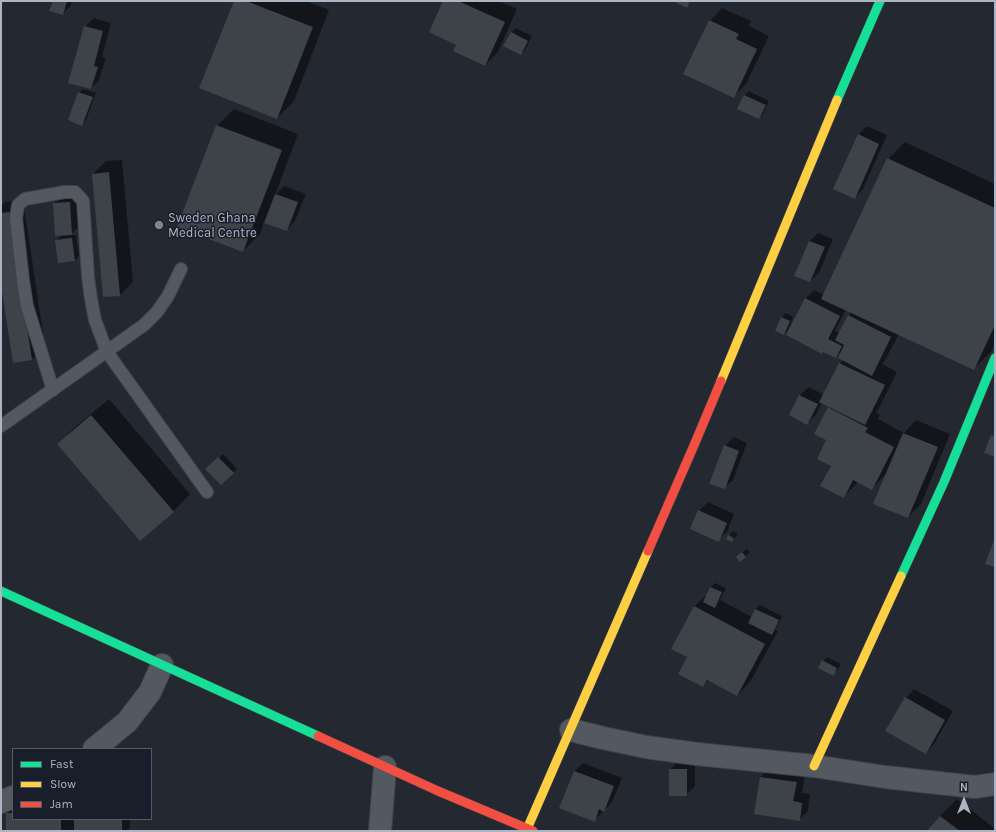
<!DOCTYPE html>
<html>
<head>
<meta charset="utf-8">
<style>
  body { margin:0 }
  #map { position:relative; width:996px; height:832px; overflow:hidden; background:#242931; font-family:Karla,sans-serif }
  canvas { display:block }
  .frame { position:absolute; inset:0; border:2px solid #adb5c4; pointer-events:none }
  .legend { position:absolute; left:12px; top:748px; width:140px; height:72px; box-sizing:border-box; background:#181f2b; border:1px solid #545b68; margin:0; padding:5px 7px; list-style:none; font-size:12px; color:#adb5c4 }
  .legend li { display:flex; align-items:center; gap:8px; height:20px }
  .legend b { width:20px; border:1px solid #545b68 }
  .north { position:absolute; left:944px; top:780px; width:40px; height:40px; -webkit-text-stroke:3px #181f2b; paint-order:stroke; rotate:0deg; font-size:11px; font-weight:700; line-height:16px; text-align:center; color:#adb5c4 }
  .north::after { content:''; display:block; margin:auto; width:14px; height:18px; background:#adb5c4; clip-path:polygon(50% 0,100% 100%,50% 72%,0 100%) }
</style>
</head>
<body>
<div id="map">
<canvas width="996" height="832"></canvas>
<div class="frame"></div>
<ul class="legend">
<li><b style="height:5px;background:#16e098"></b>Fast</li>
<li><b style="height:5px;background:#ffcf43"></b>Slow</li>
<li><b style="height:5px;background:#f24e42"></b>Jam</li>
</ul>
<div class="north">N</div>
</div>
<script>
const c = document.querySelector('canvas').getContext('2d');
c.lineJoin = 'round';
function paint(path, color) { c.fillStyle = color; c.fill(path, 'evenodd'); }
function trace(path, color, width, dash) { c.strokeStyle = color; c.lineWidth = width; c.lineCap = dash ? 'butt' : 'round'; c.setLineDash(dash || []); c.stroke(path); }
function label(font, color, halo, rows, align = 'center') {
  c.font = font + ' Karla,sans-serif'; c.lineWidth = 3; c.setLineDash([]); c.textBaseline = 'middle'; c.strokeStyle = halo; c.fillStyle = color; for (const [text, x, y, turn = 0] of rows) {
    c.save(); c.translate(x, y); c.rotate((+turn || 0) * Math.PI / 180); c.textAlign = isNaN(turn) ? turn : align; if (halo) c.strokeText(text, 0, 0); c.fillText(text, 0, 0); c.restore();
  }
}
const shadow = new Path2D(`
  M 54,1 L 72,1 L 71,6 L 62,14 Z
  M 235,1 L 306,1 L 329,10 L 294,101 L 277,118 Z
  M 444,1 L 499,1 L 517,9 L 498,52 L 485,65 L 457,44 Z
  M 722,8 L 751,21 L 749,26 L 769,36 L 746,84 L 734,96 L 710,21 Z
  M 94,18 L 111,23 L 102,57 L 106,58 L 99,80 L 91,88 L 85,27 Z
  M 516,28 L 532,36 L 525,50 L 521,54 L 504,45 L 512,32 Z
  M 83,89 L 96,93 L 86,120 L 82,124 L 79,93 Z
  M 749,91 L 769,101 L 763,114 L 759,118 L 745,95 Z
  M 234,109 L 298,134 L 275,195 L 284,186 L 306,194 L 295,221 L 287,230 L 264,222 L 260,234 L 243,251 L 217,126 Z
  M 867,126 L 887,135 L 863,189 L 855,198 L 858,135 Z
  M 905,142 L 995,184 L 995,342 L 991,352 L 974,368 L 899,334 L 884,362 L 882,364 L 897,372 L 878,410 L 876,412 L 880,415 L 878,419 L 904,433 L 916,420 L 950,434 L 921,504 L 908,517 L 886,474 L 872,488 L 858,481 L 856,484 L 844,496 L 832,465 L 828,439 L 828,408 L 830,406 L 822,402 L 816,415 L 807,423 L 790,415 L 800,395 L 809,387 L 824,395 L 840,363 L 843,360 L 843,349 L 836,357 L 787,335 L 806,298 L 814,290 L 824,295 L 888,159 ZM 846,309 L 852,312 L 849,315 L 840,333 L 835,331 Z
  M 122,160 L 133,282 L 120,295 L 93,174 L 106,161 Z
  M 78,194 L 80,226 L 70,235 L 76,235 L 79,256 L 75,260 L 56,241 L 62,235 L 54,203 L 62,195 Z
  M 23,200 L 45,346 L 32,359 L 13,362 L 1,278 L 1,206 L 5,202 Z
  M 818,233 L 833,239 L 819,273 L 810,281 L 810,241 Z
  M 786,313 L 793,317 L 788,330 L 784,334 L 776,330 L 782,317 Z
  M 109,399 L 190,494 L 174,511 L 140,539 L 58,444 L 75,427 Z
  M 734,437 L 747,443 L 733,480 L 724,488 L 725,446 Z
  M 223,454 L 237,469 L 221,484 L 211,465 Z
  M 708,502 L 734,514 L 727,532 L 718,540 L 699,511 Z
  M 733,531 L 738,534 L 732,541 L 727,538 Z
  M 747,549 L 750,552 L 740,561 L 741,553 Z
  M 715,583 L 726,588 L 720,600 L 752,617 L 756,609 L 760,605 L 782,616 L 775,630 L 778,631 L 750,682 L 737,695 L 709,680 L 703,686 L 688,657 L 672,648 L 695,606 L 708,593 L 711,587 Z
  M 827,657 L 841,664 L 837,671 L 833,675 L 823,661 Z
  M 914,689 L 953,711 L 934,744 L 926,753 L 906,698 Z
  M 678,761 L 695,761 L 695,786 L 686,795 L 670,770 Z
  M 583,763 L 622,778 L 612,802 L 594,821 L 575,771 Z
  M 769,769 L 805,774 L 802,793 L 810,794 L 808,811 L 799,820 L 761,777 Z
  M 957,799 L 994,828 L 995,826 L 995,831 L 929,831 L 940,816 Z
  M 13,808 L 13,819 L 130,819 L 130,828 L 127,831 L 7,831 L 7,813 Z`);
const building = new Path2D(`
  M 53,1 L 67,1 L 63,15 L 49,11 Z
  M 234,1 L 246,1 L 313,27 L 277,119 L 199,88 Z
  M 443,1 L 458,1 L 505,22 L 485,66 L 453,51 L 456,45 L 429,32 Z
  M 673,1 L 690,1 L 687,8 Z
  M 709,20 L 739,34 L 736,39 L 757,49 L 734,98 L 683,74 Z
  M 84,26 L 103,31 L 94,66 L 98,67 L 91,89 L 68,83 Z
  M 511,32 L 528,41 L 521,55 L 503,46 Z
  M 78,92 L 93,97 L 82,126 L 68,120 Z
  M 744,95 L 766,105 L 759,119 L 737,109 Z
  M 216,125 L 282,150 L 243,252 L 177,227 Z
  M 858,134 L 879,144 L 855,199 L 833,189 Z
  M 887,158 L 995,208 L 995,325 L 974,370 L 821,299 Z
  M 109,172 L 120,296 L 103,297 L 92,174 Z
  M 275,194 L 298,202 L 287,231 L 264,223 Z
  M 70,202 L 72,235 L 55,236 L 53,203 Z
  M 10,212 L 32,360 L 13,363 L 1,285 L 1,213 Z
  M 72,238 L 75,261 L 58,263 L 55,240 Z
  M 809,241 L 825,247 L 810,282 L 794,276 Z
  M 805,298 L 840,316 L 828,339 L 842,346 L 836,358 L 823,352 L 822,354 L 786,335 Z
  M 848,315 L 891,337 L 872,376 L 838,358 L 844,345 L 835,340 Z
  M 781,317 L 790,321 L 784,335 L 775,331 Z
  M 839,363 L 885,385 L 865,425 L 819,402 Z
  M 799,395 L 818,404 L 807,425 L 789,415 Z
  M 828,407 L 868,428 L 865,432 L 894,447 L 872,490 L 853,480 L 844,498 L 820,486 L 831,466 L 817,459 L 826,440 L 814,434 Z
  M 91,415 L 174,512 L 140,541 L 57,444 Z
  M 903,433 L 938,447 L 908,518 L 873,504 Z
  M 991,435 L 995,436 L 995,457 L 984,453 Z
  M 724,445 L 739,451 L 725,489 L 709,484 Z
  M 218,457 L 234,473 L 221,485 L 205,469 Z
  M 698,510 L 727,523 L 719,542 L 690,529 Z
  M 728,535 L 734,538 L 732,542 L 726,539 Z
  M 995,538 L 995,567 L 985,564 Z
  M 742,552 L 746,557 L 740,562 L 736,557 Z
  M 710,587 L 722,592 L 715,608 L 703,602 Z
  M 694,606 L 765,644 L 737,696 L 707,680 L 703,687 L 678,674 L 687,657 L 671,649 Z
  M 755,609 L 779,620 L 772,635 L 748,623 Z
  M 822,660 L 837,668 L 834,676 L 818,668 Z
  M 905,697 L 945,720 L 926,754 L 885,731 Z
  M 669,769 L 687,769 L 687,796 L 669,796 Z
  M 574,771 L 614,786 L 604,812 L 599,809 L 595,822 L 559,808 Z
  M 760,777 L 797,782 L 793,801 L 802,803 L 800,821 L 754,814 Z
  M 6,813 L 13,813 L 13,819 L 61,819 L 61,831 L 6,831 Z
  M 940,816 L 960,831 L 927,831 Z
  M 74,819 L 122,819 L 122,831 L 74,831 Z`);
const lane = new Path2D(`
  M 53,390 L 27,306 L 23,280 L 16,218 L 18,205 L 25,199 L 65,192 L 75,192 L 83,201 L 88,277 L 91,299 L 95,320 L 107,352 L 207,492
  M 1,426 L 144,325 L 157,312 L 168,296 L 181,269`);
const street = new Path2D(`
  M 571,730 L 603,738 L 646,747 L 697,754 L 814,766 L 885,777 L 975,787 L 995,784
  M 94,749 L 127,722 L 150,692 L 162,665
  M 1,802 L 13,797
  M 380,831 L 385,767`);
const fast = new Path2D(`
  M 837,100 L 880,1
  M 901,576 L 944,482 L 995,358
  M 1,591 L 318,736`);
const slow = new Path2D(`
  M 721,381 L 837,100
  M 814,766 L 901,576
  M 527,829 L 648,551`);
const jam = new Path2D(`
  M 648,551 L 695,443 L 721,381
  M 318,736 L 438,791 L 533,831`);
const markers = [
  [159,225,5,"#7d8491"]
];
const poiNames = [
  ["Sweden Ghana",168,218],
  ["Medical Centre",168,233]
];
paint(shadow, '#0007');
paint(building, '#3e4349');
trace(lane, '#40444a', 14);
trace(street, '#40444a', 24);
trace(fast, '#40444a', 10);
trace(slow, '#40444a', 10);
trace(jam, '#40444a', 10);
trace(lane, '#545860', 12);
trace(street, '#545860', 22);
trace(fast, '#16e098', 9);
trace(slow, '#ffcf43', 9);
trace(jam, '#f24e42', 9);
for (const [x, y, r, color] of markers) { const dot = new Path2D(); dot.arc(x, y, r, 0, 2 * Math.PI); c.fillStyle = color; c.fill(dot); trace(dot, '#181f2b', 1.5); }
label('13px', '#adb5c4', '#181f2b', poiNames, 'left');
</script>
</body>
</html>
